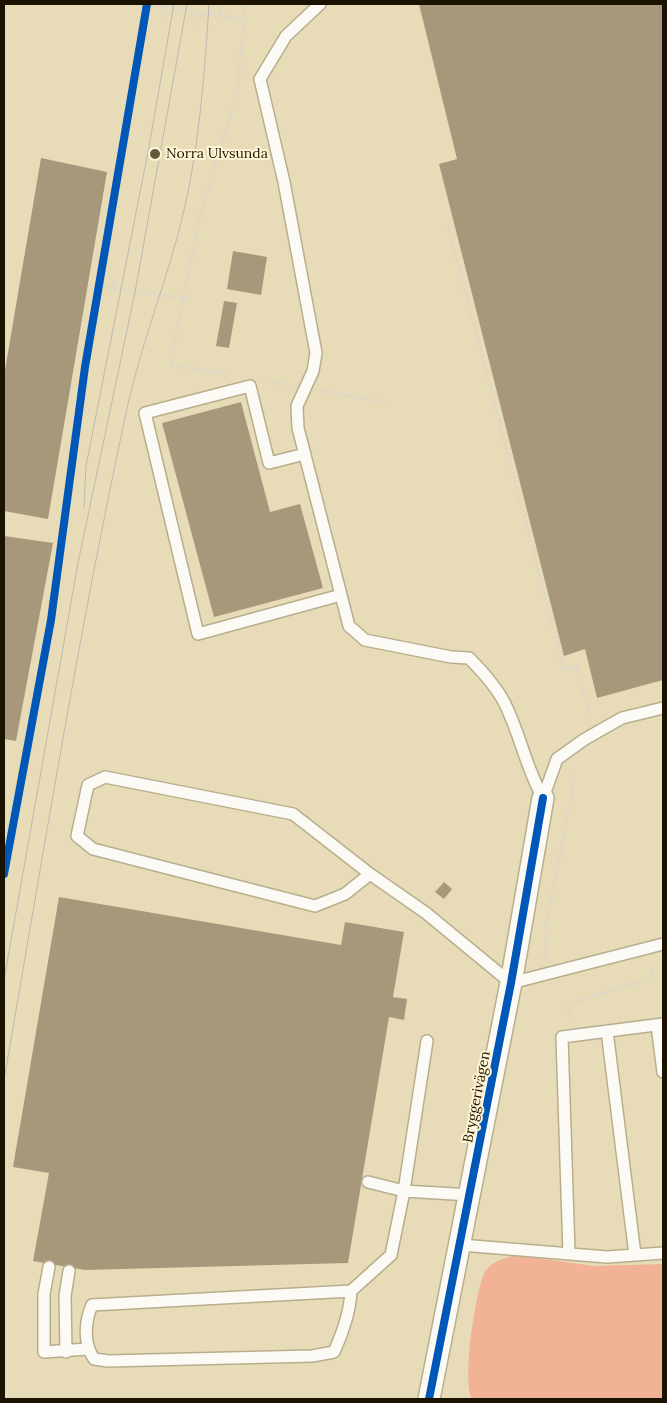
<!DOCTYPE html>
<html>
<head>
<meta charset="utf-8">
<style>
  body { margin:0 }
  #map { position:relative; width:667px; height:1403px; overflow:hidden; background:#e8dcb8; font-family:Lora,serif }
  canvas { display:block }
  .frame { position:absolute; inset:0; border:5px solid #1b1300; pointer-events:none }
</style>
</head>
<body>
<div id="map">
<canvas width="667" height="1403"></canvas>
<div class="frame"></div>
</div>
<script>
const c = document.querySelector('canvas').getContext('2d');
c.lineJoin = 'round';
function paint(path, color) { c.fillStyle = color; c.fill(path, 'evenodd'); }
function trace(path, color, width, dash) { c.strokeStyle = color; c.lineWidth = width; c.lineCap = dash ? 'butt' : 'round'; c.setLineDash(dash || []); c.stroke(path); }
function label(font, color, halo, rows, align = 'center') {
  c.font = font + ' Lora,serif'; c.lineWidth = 4; c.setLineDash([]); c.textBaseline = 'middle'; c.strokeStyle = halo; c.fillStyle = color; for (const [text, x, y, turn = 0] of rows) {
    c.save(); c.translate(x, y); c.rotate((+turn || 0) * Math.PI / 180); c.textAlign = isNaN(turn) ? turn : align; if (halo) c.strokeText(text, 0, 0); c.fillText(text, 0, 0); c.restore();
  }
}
const forest = new Path2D(`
  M 516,1255 L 594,1266 L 663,1264 L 663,1399 L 472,1399 C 462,1381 475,1294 484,1274 C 491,1261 503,1259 516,1255 Z`);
const building = new Path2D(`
  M 419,4 L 663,4 L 663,680 L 597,698 L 585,649 L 564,656 L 439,164 L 457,159 Z
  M 41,158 L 107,172 L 48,519 L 4,511 L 4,376 Z
  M 233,251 L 267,257 L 261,295 L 227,289 Z
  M 224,301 L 237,303 L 229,348 L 216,346 Z
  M 241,402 L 270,512 L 300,504 L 323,588 L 214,617 L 162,423 Z
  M 4,536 L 53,543 L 16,741 L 4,739 Z
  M 444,882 L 452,889 L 444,899 L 435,892 Z
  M 59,897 L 341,945 L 345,922 L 404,932 L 393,997 L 407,999 L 404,1020 L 389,1017 L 348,1263 L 85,1270 L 33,1261 L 49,1173 L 13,1167 Z`);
const path = new Path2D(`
  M 155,4 L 219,16 L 221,4
  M 219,16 L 243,19
  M 162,18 L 164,5
  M 196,26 L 198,13
  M 448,225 L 564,669 L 576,666 L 591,717
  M 99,286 L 183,298
  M 113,288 L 114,280
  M 228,374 L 172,366 L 172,356 L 200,215 L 238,90 L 245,4
  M 266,381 L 289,385
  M 320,391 L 386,402
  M 545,958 L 546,928 L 575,775
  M 571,1020 L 568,1004 L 651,978 L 652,969`);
const service = new Path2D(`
  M 320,4 L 286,36 L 260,79 L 284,182 L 316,353 L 313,371 L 297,406 L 298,428 L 349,626 L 365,640 L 451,657 L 469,658 C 483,672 496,686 505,704 C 520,734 526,768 543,798
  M 305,454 L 269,463 L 250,386 L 145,413 L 198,634 L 341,595
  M 543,798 L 557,759 L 585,739 L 622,718 L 663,708
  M 370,874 L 345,894 L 315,906 L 93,849 L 77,836 L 88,785 L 105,777 L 293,814 L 370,874 L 426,913 L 511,983 L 663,944
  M 657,1025 L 663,1072
  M 607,1031 L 635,1255
  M 368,1182 L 404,1191 L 427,1041
  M 461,1245 L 607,1257 L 663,1253
  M 569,1253 L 562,1037 L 663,1024
  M 49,1267 L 44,1294 L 44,1352 L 87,1349
  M 351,1291 C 350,1313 343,1332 334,1352 L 312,1356 L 108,1361 L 94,1359 C 83,1343 85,1321 92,1305 L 351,1291 L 391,1255 L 404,1191 L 471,1195
  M 66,1352 L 65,1296 L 69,1271`);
const minor = new Path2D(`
  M 429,1399 L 511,983 L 543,798`);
const tram = new Path2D(`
  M 84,507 L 86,466 L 148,152 L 174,4
  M 4,980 L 78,563 L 135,292 L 187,4
  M 4,1080 C 43,856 79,630 127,408 C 140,350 161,295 177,238 C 198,162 204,83 209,4`);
const cycleway = new Path2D(`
  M 4,874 L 51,620 L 85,367 L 147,4
  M 429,1399 L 511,983 L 543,798`);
const markers = [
  [155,154,6,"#635940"]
];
const poiNames = [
  ["Norra Ulvsunda",166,154]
];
const streetNames = [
  ["Bryggerivägen",477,1097,-79]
];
paint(forest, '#f1b295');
paint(building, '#a7987c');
trace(service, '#b8ae8d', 14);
trace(minor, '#b8ae8d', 24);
trace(path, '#dad6cb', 3, [2.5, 2.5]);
trace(service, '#fcfaf4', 11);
trace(minor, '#fcfaf4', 21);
trace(tram, '#bbb7af', 1);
trace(cycleway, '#0057b8', 8);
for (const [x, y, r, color] of markers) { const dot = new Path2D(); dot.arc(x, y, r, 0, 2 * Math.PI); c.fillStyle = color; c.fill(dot); trace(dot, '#fff4d4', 2); }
label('14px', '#1b1300', '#fff4d4', poiNames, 'left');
label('14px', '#1b1300', '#fff4d4', streetNames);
</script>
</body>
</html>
